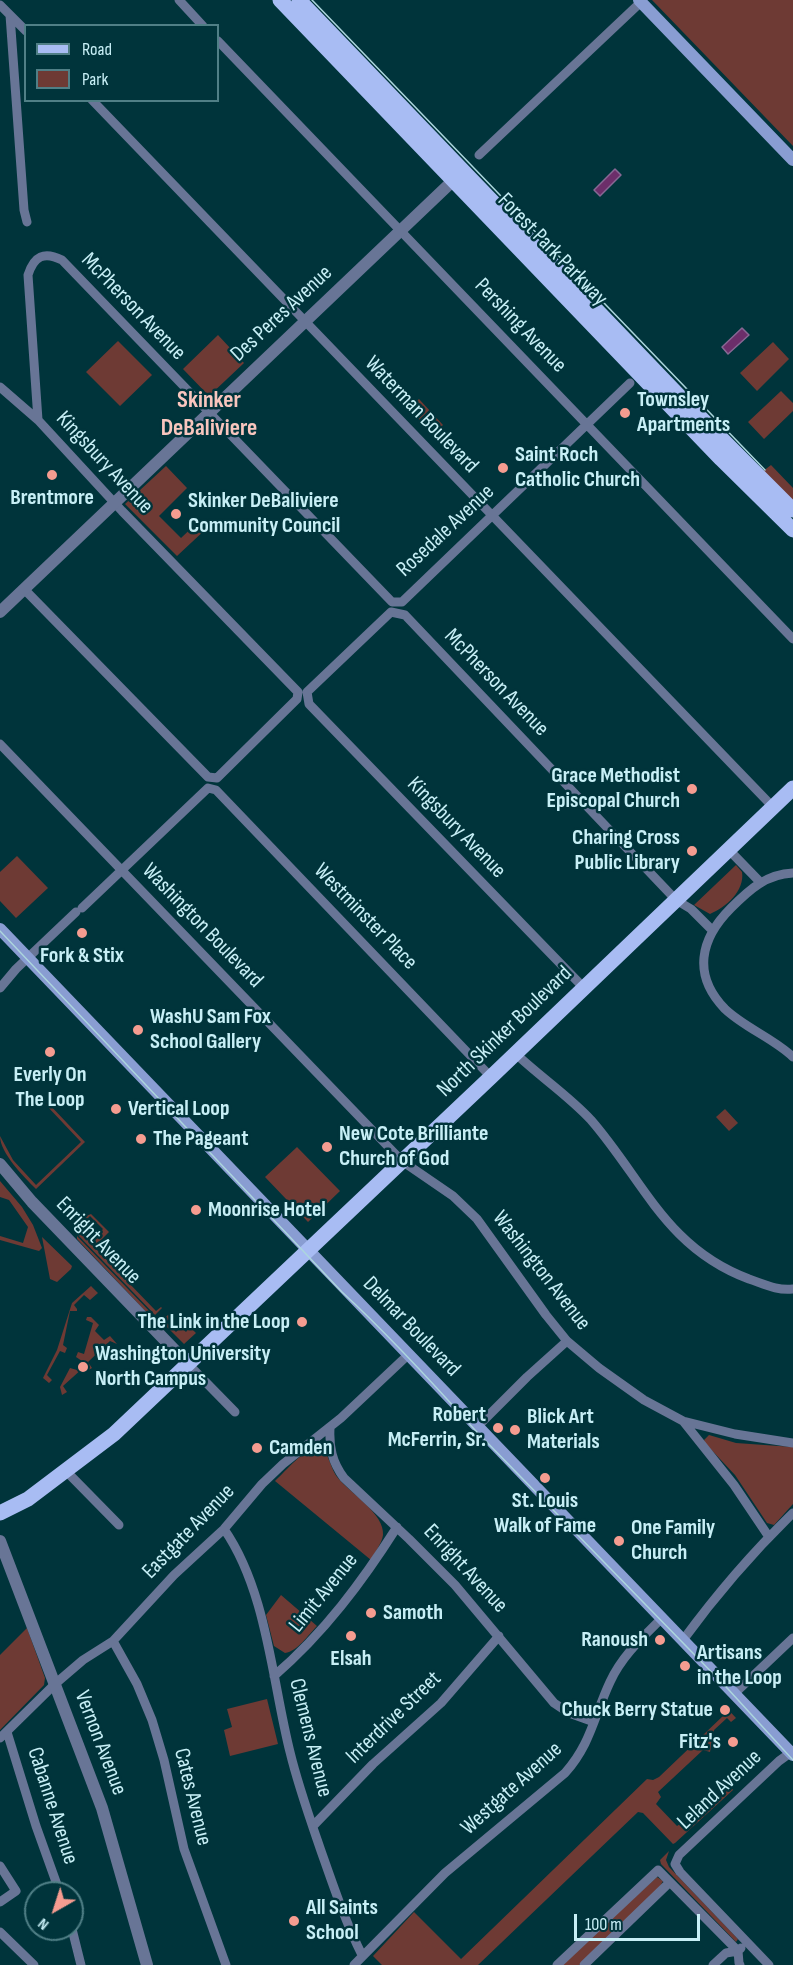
<!DOCTYPE html>
<html>
<head>
<meta charset="utf-8">
<style>
  body { margin:0 }
  #map { position:relative; width:793px; height:1965px; overflow:hidden; background:#00343b; font-family:"Sofia Sans Condensed",sans-serif }
  canvas { display:block }
  .legend { position:absolute; left:24px; top:24px; width:195px; height:78px; box-sizing:border-box; background:#00343b; border:2px solid #507f86; margin:0; padding:8px 10px; list-style:none; font-size:18px; color:#c7eff6 }
  .legend li { display:flex; align-items:center; gap:12px; height:30px }
  .legend b { width:30px; border:2px solid #507f86 }
  .north { position:absolute; left:24px; top:1881px; width:60px; height:60px; box-sizing:border-box; background:#00343b; border:2px solid #507f86; border-radius:50%; rotate:219deg; font-size:16px; font-weight:700; line-height:24px; text-align:center; color:#c7eff6 }
  .north::after { content:''; display:block; margin:auto; width:21px; height:27px; background:#f59c90; clip-path:polygon(50% 0,100% 100%,50% 72%,0 100%) }
  .scale { position:absolute; left:574px; top:1914px; width:126px; height:27px; box-sizing:border-box; border:3px solid #c7eff6; border-top:0; padding-left:8px; font-size:18px; line-height:21px; white-space:nowrap; color:#c7eff6; -webkit-text-stroke:4px #00343b; paint-order:stroke }
</style>
</head>
<body>
<div id="map">
<canvas width="793" height="1965"></canvas>
<ul class="legend">
<li><b style="height:8px;background:#a8bcf3"></b>Road</li>
<li><b style="height:16px;background:#6e3a34"></b>Park</li>
</ul>
<div class="north">N</div>
<div class="scale">100 m</div>
</div>
<script>
const c = document.querySelector('canvas').getContext('2d');
c.lineJoin = 'round';
function paint(path, color) { c.fillStyle = color; c.fill(path, 'evenodd'); }
function trace(path, color, width, dash) { c.strokeStyle = color; c.lineWidth = width; c.lineCap = dash ? 'butt' : 'round'; c.setLineDash(dash || []); c.stroke(path); }
function label(font, color, halo, rows, align = 'center') {
  c.font = font + ' "Sofia Sans Condensed",sans-serif'; c.lineWidth = 5; c.setLineDash([]); c.textBaseline = 'middle'; c.strokeStyle = halo; c.fillStyle = color; for (const [text, x, y, turn = 0] of rows) {
    c.save(); c.translate(x, y); c.rotate((+turn || 0) * Math.PI / 180); c.textAlign = isNaN(turn) ? turn : align; if (halo) c.strokeText(text, 0, 0); c.fillText(text, 0, 0); c.restore();
  }
}
const green = new Path2D(`
  M 652,0 L 793,0 L 793,146 Z
  M 218,335 L 244,363 L 209,396 L 183,369 Z
  M 118,341 L 152,375 L 120,406 L 86,372 Z
  M 773,342 L 789,359 L 757,391 L 740,373 Z
  M 781,391 L 793,403 L 793,411 L 764,439 L 748,422 Z
  M 419,399 L 443,425 L 433,434 L 408,408 Z
  M 771,465 L 793,488 L 793,504 L 762,472 Z
  M 166,466 L 187,488 L 159,516 L 181,538 L 200,520 L 207,528 L 177,556 L 125,504 Z
  M 17,856 L 48,888 L 16,918 L 0,901 L 0,872 Z
  M 736,865 L 742,872 C 745,891 726,907 710,914 L 694,905 Z
  M 48,1103 L 85,1142 L 36,1189 C 24,1177 0,1153 0,1136 L 13,1160 L 36,1185 L 81,1142 L 46,1105 Z
  M 725,1109 L 738,1123 L 729,1131 L 716,1117 Z
  M 297,1147 L 340,1191 L 308,1222 L 265,1177 Z
  M 0,1181 L 22,1207 L 33,1225 L 42,1248 L 39,1251 L 0,1240 L 0,1236 L 23,1243 L 28,1227 L 9,1200 L 0,1197 Z
  M 91,1214 L 109,1232 L 94,1247 L 156,1311 L 161,1307 L 162,1308 L 155,1315 L 78,1235 L 81,1232 L 91,1242 L 103,1229 L 90,1216 L 75,1231 L 73,1229 L 86,1216 Z
  M 77,1236 L 154,1316 L 149,1315 L 77,1239 Z
  M 42,1237 L 72,1266 L 71,1269 L 57,1282 L 50,1279 Z
  M 91,1286 L 98,1293 L 90,1300 L 84,1295 L 74,1305 L 77,1309 L 77,1311 L 70,1311 L 63,1345 L 67,1348 L 65,1353 L 60,1351 L 47,1375 L 52,1380 L 49,1383 L 43,1378 L 57,1350 L 72,1303 Z
  M 168,1315 L 171,1317 L 166,1322 L 176,1332 L 181,1327 L 186,1332 L 190,1327 L 196,1333 L 184,1344 L 161,1321 Z
  M 87,1317 L 91,1317 L 99,1325 L 95,1331 L 104,1340 L 110,1336 L 117,1344 L 110,1341 L 88,1362 L 92,1368 L 87,1371 L 83,1368 L 63,1386 L 67,1392 L 62,1395 L 60,1387 L 70,1368 L 77,1370 L 82,1361 L 76,1357 L 78,1352 L 84,1354 L 93,1323 L 86,1320 Z
  M 709,1435 L 736,1443 L 793,1447 L 793,1504 L 774,1525 L 767,1523 L 735,1475 L 705,1443 L 704,1440 Z
  M 319,1447 C 330,1453 330,1469 338,1478 C 350,1493 385,1514 383,1535 C 382,1543 375,1552 371,1560 L 275,1481 C 287,1470 303,1449 319,1447 Z
  M 281,1595 L 317,1626 C 308,1635 298,1651 285,1653 L 274,1646 L 266,1615 Z
  M 27,1628 L 45,1678 L 44,1685 L 0,1730 L 0,1655 Z
  M 267,1699 L 278,1744 L 230,1756 L 224,1730 L 232,1727 L 227,1709 Z
  M 723,1704 L 736,1718 L 731,1722 L 727,1718 L 714,1730 L 710,1752 L 703,1750 L 658,1792 L 661,1797 L 656,1804 L 677,1826 L 684,1821 L 690,1826 L 731,1787 L 733,1790 L 675,1843 L 673,1844 L 643,1813 L 638,1812 L 478,1965 L 382,1965 L 373,1956 L 414,1912 L 461,1959 L 647,1779 L 653,1780 L 659,1777 L 724,1715 L 719,1709 Z
  M 669,1851 L 666,1860 L 669,1867 L 738,1939 L 736,1942 L 661,1864 L 660,1860 Z
  M 657,1877 L 663,1881 L 658,1890 L 579,1965 L 560,1965 Z`);
const water = new Path2D(`
  M 615,169 L 621,175 L 600,196 L 594,190 Z
  M 742,328 L 749,335 L 728,354 L 722,347 Z`);
const minor = new Path2D(`
  M 179,0 L 203,26
  M 0,5 L 26,31
  M 10,15 L 24,210 L 27,222
  M 218,41 L 793,639
  M 92,100 L 773,807
  M 479,155 L 641,2
  M 0,387 L 38,420 L 122,511 L 298,692 L 297,699 L 217,778 L 208,777 L 24,589
  M 38,420 L 28,275 C 34,256 44,251 62,260 L 392,602 L 402,602 L 630,383
  M 0,744 L 402,1161 L 453,1196 L 477,1219 L 546,1315 L 567,1341 L 599,1368 L 644,1400 L 683,1421 L 734,1485 L 769,1537
  M 729,850 L 760,882
  M 793,873 C 766,874 749,890 731,908 C 700,939 692,975 725,1009 C 745,1028 773,1038 793,1057
  M 82,908 L 208,788 L 216,790 L 491,1077
  M 0,988 L 16,969 L 76,912
  M 584,988 L 309,704 L 307,692 L 391,612 L 405,615 L 676,900 L 691,909 L 712,930
  M 515,1053 C 539,1076 569,1096 591,1120 C 644,1181 666,1248 749,1279 C 764,1284 777,1291 793,1289
  M 187,1363 L 235,1412
  M 683,1421 L 735,1434 L 793,1443
  M 478,1426 L 527,1377 L 567,1341
  M 330,1428 C 329,1447 332,1462 344,1478 L 409,1539 L 455,1585 L 554,1703 L 569,1713 L 594,1722
  M 65,1470 L 119,1525
  M 224,1529 C 267,1591 272,1681 290,1752 C 298,1785 309,1816 320,1848 C 333,1885 345,1921 362,1955
  M 683,1640 C 716,1595 753,1552 793,1513
  M 113,1641 L 137,1684 L 152,1720 L 164,1760 L 184,1849 L 226,1965
  M 274,1676 C 324,1633 362,1582 397,1527
  M 734,1694 L 793,1638
  M 7,1732 L 36,1826 L 60,1893
  M 0,1738 L 55,1684 L 83,1660 L 113,1641 L 174,1575 L 224,1529 L 262,1484 L 283,1464 L 341,1418 L 409,1354
  M 313,1826 L 373,1764 L 441,1703 L 499,1636
  M 0,1866 L 16,1891 L 0,1902
  M 72,1929 L 81,1965
  M 0,1932 L 34,1965
  M 354,1965 L 445,1873 L 565,1773 C 591,1744 594,1716 610,1682 C 622,1656 642,1638 662,1618
  M 557,1965 L 658,1870 L 738,1951 L 739,1963 L 740,1965
  M 584,1965 L 670,1882
  M 713,1965 L 726,1953 L 738,1951 L 741,1948
  M 769,1965 L 680,1872 L 675,1864 L 679,1855 L 779,1761 L 793,1751`);
const tertiary = new Path2D(`
  M 0,612 L 460,174
  M 0,1164 L 32,1202 L 187,1363
  M 0,1541 L 102,1808 L 147,1965`);
const secondary = new Path2D(`
  M 639,0 L 793,160
  M 0,929 L 793,1755`);
const primary = new Path2D(`
  M 280,0 L 721,459 L 793,530
  M 299,0 L 683,400 L 793,510
  M 0,1513 L 28,1499 L 114,1434 L 491,1077 L 793,788`);
const tram = new Path2D(`
  M 312,0 L 765,470
  M 0,931 L 342,1292 C 389,1335 432,1382 475,1430 L 728,1689 L 793,1760`);
const markers = [
  [625,413,6,"#f59c90"],
  [503,468,6,"#f59c90"],
  [52,475,6,"#f59c90"],
  [176,514,6,"#f59c90"],
  [692,789,6,"#f59c90"],
  [692,851,6,"#f59c90"],
  [82,933,6,"#f59c90"],
  [138,1030,6,"#f59c90"],
  [50,1052,6,"#f59c90"],
  [116,1109,6,"#f59c90"],
  [141,1139,6,"#f59c90"],
  [327,1147,6,"#f59c90"],
  [196,1210,6,"#f59c90"],
  [302,1322,6,"#f59c90"],
  [83,1367,6,"#f59c90"],
  [498,1428,6,"#f59c90"],
  [515,1430,6,"#f59c90"],
  [257,1448,6,"#f59c90"],
  [545,1478,6,"#f59c90"],
  [619,1541,6,"#f59c90"],
  [371,1613,6,"#f59c90"],
  [351,1636,6,"#f59c90"],
  [660,1640,6,"#f59c90"],
  [685,1666,6,"#f59c90"],
  [725,1710,6,"#f59c90"],
  [733,1742,6,"#f59c90"],
  [294,1921,6,"#f59c90"]
];
const streetNames = [
  ["Forest Park Parkway",552,250,46],
  ["McPherson Avenue",133,307,46],
  ["Des Peres Avenue",282,314,-43],
  ["Pershing Avenue",520,326,46],
  ["Waterman Boulevard",421,415,46],
  ["Kingsbury Avenue",104,463,47],
  ["Rosedale Avenue",446,531,-43],
  ["McPherson Avenue",496,683,46],
  ["Kingsbury Avenue",456,828,46],
  ["Westminster Place",365,917,46],
  ["Washington Boulevard",202,926,46],
  ["North Skinker Boulevard",505,1032,-44],
  ["Enright Avenue",98,1241,46],
  ["Washington Avenue",541,1271,52],
  ["Delmar Boulevard",411,1327,46],
  ["Eastgate Avenue",189,1532,-46],
  ["Enright Avenue",465,1569,47],
  ["Limit Avenue",324,1593,-51],
  ["Interdrive Street",394,1718,-44],
  ["Clemens Avenue",310,1738,76],
  ["Vernon Avenue",100,1743,69],
  ["Westgate Avenue",512,1789,-42],
  ["Leland Avenue",720,1790,-43],
  ["Cates Avenue",192,1797,76],
  ["Cabanne Avenue",52,1806,72]
];
const poiNames = [
  ["Townsley",637,400],
  ["Apartments",637,425],
  ["Saint Roch",515,455],
  ["Catholic Church",515,480],
  ["Brentmore",52,498,"center"],
  ["Skinker DeBaliviere",188,501],
  ["Community Council",188,526],
  ["Grace Methodist",680,776,"right"],
  ["Episcopal Church",680,801,"right"],
  ["Charing Cross",680,838,"right"],
  ["Public Library",680,863,"right"],
  ["Fork & Stix",82,956,"center"],
  ["WashU Sam Fox",150,1017],
  ["School Gallery",150,1042],
  ["Everly On",50,1075,"center"],
  ["The Loop",50,1100,"center"],
  ["Vertical Loop",128,1109],
  ["New Cote Brilliante",339,1134],
  ["Church of God",339,1159],
  ["The Pageant",153,1139],
  ["Moonrise Hotel",208,1210],
  ["The Link in the Loop",290,1322,"right"],
  ["Washington University",95,1354],
  ["North Campus",95,1379],
  ["Robert",486,1415,"right"],
  ["McFerrin, Sr.",486,1440,"right"],
  ["Blick Art",527,1417],
  ["Materials",527,1442],
  ["Camden",269,1448],
  ["St. Louis",545,1501,"center"],
  ["Walk of Fame",545,1526,"center"],
  ["One Family",631,1528],
  ["Church",631,1553],
  ["Samoth",383,1613],
  ["Ranoush",648,1640,"right"],
  ["Artisans",697,1653],
  ["in the Loop",697,1678],
  ["Elsah",351,1659,"center"],
  ["Chuck Berry Statue",713,1710,"right"],
  ["Fitz's",721,1742,"right"],
  ["All Saints",306,1908],
  ["School",306,1933]
];
const neighbourhoodNames = [
  ["Skinker",209,401],
  ["DeBaliviere",209,429]
];
paint(green, '#6e3a34');
paint(water, '#6c2e6a');
trace(water, '#876894', 1.5);
trace(minor, '#687596', 9);
trace(tertiary, '#687596', 12);
trace(secondary, '#899dd2', 12);
trace(primary, '#a8bcf3', 15);
trace(tram, '#acd6dd', 1.5);
for (const [x, y, r, color] of markers) { const dot = new Path2D(); dot.arc(x, y, r, 0, 2 * Math.PI); c.fillStyle = color; c.fill(dot); trace(dot, '#00343b', 2); }
label('22px', '#c7eff6', '#00343b', streetNames);
label('bold 22px', '#c7eff6', '#00343b', poiNames, 'left');
label('bold 24px', '#f9c6be', '#00343b', neighbourhoodNames);
</script>
</body>
</html>
